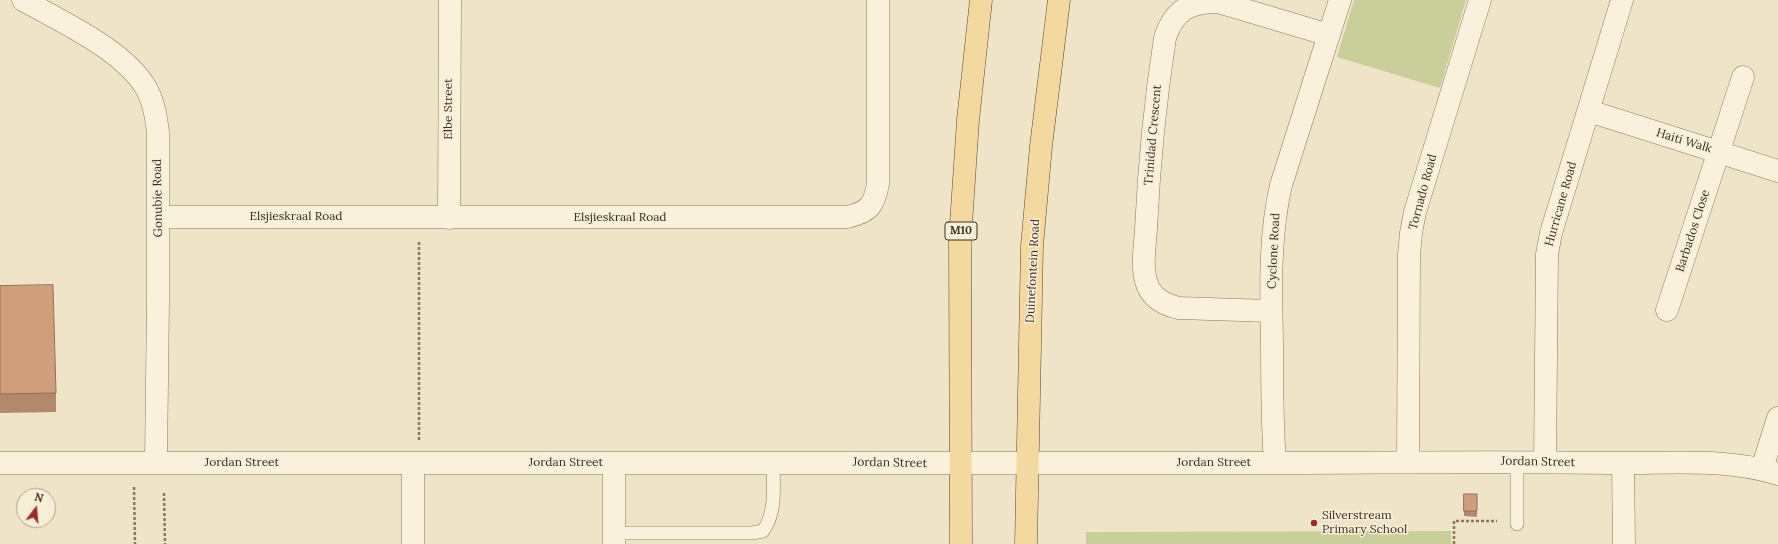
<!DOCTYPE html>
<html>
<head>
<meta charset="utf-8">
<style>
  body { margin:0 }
  #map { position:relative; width:1778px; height:544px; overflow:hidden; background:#f0e4c8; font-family:Lora,serif }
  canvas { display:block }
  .north { position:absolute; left:16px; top:488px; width:40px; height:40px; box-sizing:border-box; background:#f7eed8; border:1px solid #ada18e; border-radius:50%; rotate:16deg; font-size:11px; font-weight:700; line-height:16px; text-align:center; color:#3d2e20 }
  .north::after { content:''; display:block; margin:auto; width:14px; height:18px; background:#9e2a2b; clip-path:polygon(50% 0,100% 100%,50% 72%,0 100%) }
</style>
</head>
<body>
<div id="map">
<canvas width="1778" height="544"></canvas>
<div class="north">N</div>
</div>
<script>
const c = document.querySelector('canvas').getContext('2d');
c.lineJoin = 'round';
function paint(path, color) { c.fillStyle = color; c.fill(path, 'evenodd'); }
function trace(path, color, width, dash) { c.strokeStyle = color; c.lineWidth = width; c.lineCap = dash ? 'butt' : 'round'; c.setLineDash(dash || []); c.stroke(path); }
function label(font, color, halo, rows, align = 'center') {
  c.font = font + ' Lora,serif'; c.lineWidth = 3; c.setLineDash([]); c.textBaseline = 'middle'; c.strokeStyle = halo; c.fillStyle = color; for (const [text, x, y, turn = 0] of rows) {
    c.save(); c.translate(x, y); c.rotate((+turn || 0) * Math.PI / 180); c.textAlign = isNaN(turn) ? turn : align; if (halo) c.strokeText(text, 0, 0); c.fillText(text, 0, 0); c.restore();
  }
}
const green = new Path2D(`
  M 1354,0 L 1466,0 L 1440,88 L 1337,57 Z
  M 1451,531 L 1451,544 L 1086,544 L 1086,532 Z`);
const path = new Path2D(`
  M 419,440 L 419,241
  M 134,487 L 135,544
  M 164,493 L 165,544
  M 1454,544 L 1454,521 L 1497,521`);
const lane = new Path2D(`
  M 1517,462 L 1517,524
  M 614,533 L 752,533 L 763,531 C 777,512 773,484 773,462`);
const street = new Path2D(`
  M 23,0 C 62,22 124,50 146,88 C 154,102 156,117 158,132 L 158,301 L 156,462
  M 1589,111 L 1778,171
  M 158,217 L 847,217 C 869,212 874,206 878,184 L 878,0
  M 449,218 L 450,0
  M 1667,310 L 1743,77
  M 1271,311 L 1179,308 C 1166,305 1152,299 1147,284 C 1141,267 1145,247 1146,229 C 1149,165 1155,102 1165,38 C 1174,10 1189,2 1218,2 L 1329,35
  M 1408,462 L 1409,255 L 1411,233 L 1415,212 L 1480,0
  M 1545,462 L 1547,254 L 1551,233 L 1622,0
  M 0,463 C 423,462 846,464 1270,463 C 1383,463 1496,461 1609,463 C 1665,464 1724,457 1778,474
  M 1275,463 C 1272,423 1272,382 1272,342 C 1271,289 1269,237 1281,185 L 1340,0
  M 1623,463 L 1624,544
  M 413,464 L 413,544
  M 1762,469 L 1778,418
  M 614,544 L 614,463`);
const primary = new Path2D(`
  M 961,544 L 960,239 L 968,120 L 981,0
  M 1026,544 L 1032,246 L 1041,146 L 1059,0`);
const wall = new Path2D(`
  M 0,286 L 56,393 L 56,412 L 0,413 Z
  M 1464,494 L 1477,494 L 1477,517 L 1464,516 Z`);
const building = new Path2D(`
  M 53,285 L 56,393 L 0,394 L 0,286 Z
  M 1464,494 L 1477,494 L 1477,511 L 1464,511 Z`);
const markers = [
  [1314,523,4,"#9e2a2b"]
];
const shields = [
  [961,231,32]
];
const shieldNames = [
  ["M10",961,231]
];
const streetNames = [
  ["Elbe Street",449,109,-90],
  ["Trinidad Crescent",1153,135,-85],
  ["Haiti Walk",1684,141,17],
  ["Tornado Road",1423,192,-75],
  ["Gonubie Road",158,198,-91],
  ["Hurricane Road",1561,204,-74],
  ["Elsjieskraal Road",296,217],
  ["Elsjieskraal Road",620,218],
  ["Barbados Close",1693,231,-72],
  ["Cyclone Road",1274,251,-87],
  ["Duinefontein Road",1033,271,-87],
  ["Jordan Street",1538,462,1],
  ["Jordan Street",242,463],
  ["Jordan Street",566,463],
  ["Jordan Street",890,463,1],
  ["Jordan Street",1214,463]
];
const poiNames = [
  ["Silverstream",1322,516],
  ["Primary School",1322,530]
];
paint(green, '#c9cf9b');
trace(lane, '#8d765c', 14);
trace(street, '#8d765c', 23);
trace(primary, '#5b4430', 23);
trace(path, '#8d765c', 2.5, [3, 2]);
trace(lane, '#faf1dc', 13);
trace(street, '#faf1dc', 22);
trace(primary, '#f3d9a0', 22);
paint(wall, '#b2896c');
paint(building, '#cf9f7d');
trace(building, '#916f58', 1);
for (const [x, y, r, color] of markers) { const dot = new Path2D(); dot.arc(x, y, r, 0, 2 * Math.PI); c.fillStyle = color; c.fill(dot); trace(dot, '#f7eed8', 1.5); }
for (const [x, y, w] of shields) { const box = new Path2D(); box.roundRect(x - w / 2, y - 9, w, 18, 3); c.fillStyle = '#f7eed8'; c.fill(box); trace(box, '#3d2e20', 1); }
label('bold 11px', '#3d2e20', null, shieldNames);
label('12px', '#3d2e20', '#f7eed8', streetNames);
label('12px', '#3d2e20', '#f7eed8', poiNames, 'left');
</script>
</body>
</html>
